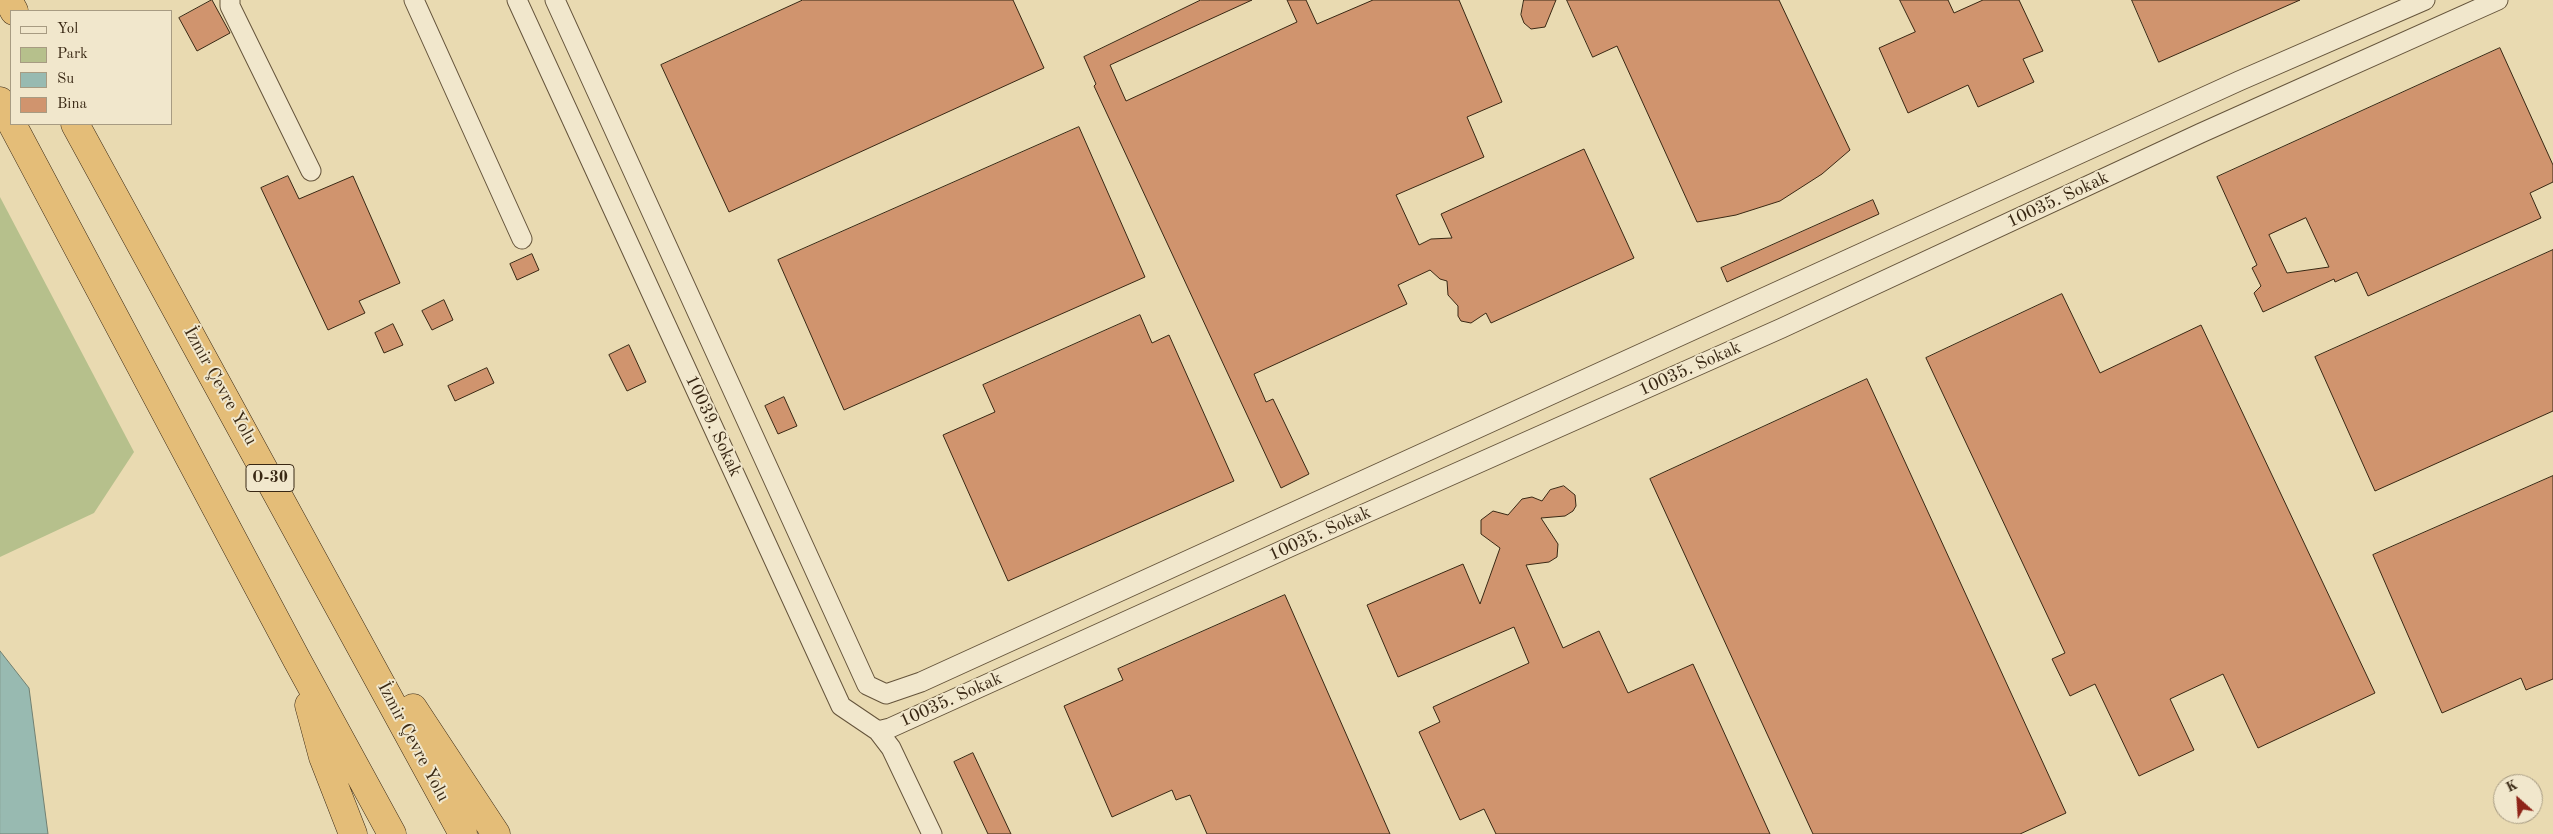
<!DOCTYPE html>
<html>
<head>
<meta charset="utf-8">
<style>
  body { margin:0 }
  #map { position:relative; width:2553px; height:834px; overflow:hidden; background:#e9dab1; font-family:"Old Standard TT",serif }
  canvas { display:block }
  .legend { position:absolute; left:10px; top:10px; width:162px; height:115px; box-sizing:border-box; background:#f1e7cc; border:1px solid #a79b82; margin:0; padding:6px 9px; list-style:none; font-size:15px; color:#392814 }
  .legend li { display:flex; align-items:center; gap:10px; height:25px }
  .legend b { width:25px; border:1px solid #a79b82 }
  .north { position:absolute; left:2493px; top:774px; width:50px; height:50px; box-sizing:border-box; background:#f1e7cc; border:1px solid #a79b82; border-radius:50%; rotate:334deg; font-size:14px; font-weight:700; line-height:20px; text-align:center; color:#392814 }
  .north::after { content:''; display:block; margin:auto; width:18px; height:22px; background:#8f2418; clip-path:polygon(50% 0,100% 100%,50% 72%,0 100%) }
</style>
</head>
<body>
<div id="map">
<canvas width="2553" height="834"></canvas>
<ul class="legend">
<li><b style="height:6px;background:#f1e7cc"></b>Yol</li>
<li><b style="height:14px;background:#b6c08c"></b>Park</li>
<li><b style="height:14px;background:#98bab1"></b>Su</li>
<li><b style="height:14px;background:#d0946e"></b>Bina</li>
</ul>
<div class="north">K</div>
</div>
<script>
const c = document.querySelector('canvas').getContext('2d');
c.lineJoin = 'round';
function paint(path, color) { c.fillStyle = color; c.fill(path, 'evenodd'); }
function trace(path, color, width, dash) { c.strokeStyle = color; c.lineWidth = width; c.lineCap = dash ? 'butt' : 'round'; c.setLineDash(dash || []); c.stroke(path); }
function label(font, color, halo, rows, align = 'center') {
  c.font = font + ' "Old Standard TT",serif'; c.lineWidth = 4; c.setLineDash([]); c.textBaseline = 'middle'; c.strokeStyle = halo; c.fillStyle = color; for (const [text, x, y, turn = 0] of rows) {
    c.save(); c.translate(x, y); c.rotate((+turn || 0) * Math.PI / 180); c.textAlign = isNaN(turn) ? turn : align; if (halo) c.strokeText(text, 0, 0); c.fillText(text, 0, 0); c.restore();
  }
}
const green = new Path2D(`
  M 0,197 L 134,452 L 94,513 L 0,557 Z`);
const water = new Path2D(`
  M 0,651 L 29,688 L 48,834 L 0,834 Z`);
const building = new Path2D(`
  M 212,0 L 230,33 L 197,51 L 179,18 Z
  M 803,0 L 1013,0 L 1044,68 L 729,212 L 661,65 Z
  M 1201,0 L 1252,0 L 1110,65 L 1126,101 L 1297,22 L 1287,0 L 1306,0 L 1317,24 L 1373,0 L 1459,0 L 1502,102 L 1467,117 L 1484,157 L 1396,195 L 1419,245 L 1431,239 L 1452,238 L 1441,214 L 1584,149 L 1634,258 L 1491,323 L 1486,313 L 1471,323 L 1461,321 L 1458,316 L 1458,306 L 1448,295 L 1447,281 L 1440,279 L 1430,270 L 1398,285 L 1407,304 L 1254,374 L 1266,402 L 1273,399 L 1309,474 L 1281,488 L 1094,86 L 1096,84 L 1084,57 Z
  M 1524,0 L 1556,0 L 1545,27 L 1531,29 L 1524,23 L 1521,15 Z
  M 1567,0 L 1779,0 L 1850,150 L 1822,174 L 1780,201 L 1736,215 L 1697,222 L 1617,46 L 1593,57 Z
  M 1900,0 L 1948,0 L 1954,13 L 1983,0 L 2019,0 L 2043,51 L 2023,59 L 2034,82 L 1978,107 L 1968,85 L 1908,113 L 1879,48 L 1915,32 Z
  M 2132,0 L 2300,0 L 2159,62 Z
  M 2500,48 L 2553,165 L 2553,182 L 2530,193 L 2541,218 L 2368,296 L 2357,272 L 2335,282 L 2334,279 L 2263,312 L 2254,293 L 2261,286 L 2252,268 L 2257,265 L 2217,177 ZM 2306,218 L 2329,267 L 2287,273 L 2269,235 Z
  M 1079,127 L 1145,277 L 844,410 L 778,260 Z
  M 288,176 L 299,199 L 353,176 L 400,283 L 359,301 L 365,313 L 328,330 L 261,188 Z
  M 1873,200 L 1879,214 L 1727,282 L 1721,268 Z
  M 2553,250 L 2553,411 L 2375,491 L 2315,357 Z
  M 532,254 L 539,270 L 517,280 L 510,264 Z
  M 2062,294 L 2100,373 L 2201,325 L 2375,693 L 2258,748 L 2223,674 L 2170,699 L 2194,750 L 2139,776 L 2095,684 L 2070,696 L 2052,659 L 2065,653 L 1926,358 Z
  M 444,300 L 453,320 L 432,330 L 422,311 Z
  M 1140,315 L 1152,343 L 1169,335 L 1234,481 L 1008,581 L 943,435 L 995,412 L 983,385 Z
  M 393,324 L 403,345 L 384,353 L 375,333 Z
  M 629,345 L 646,382 L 627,391 L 609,355 Z
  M 487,368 L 494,383 L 455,401 L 448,386 Z
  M 1867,379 L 2066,813 L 2020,834 L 1813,834 L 1650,479 Z
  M 784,397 L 797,426 L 778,434 L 765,406 Z
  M 2553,476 L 2553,679 L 2526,690 L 2521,678 L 2442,713 L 2373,555 Z
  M 1564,486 L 1575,495 L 1576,506 L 1573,511 L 1565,516 L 1541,518 L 1558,544 L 1557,557 L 1549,562 L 1526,565 L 1563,648 L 1599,631 L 1628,693 L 1693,664 L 1770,834 L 1496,834 L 1484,809 L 1460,820 L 1419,732 L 1440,722 L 1433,707 L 1529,663 L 1514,627 L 1398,677 L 1367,605 L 1463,564 L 1480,604 L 1500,548 L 1481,534 L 1481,520 L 1493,511 L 1508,515 L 1522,499 L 1532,497 L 1542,501 L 1550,490 Z
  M 1285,595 L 1390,834 L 1207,834 L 1190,795 L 1176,800 L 1172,790 L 1112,817 L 1064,706 L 1123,680 L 1118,669 Z
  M 973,753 L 1011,834 L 988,834 L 954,762 Z`);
const minor = new Path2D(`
  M 230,0 L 230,6 L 311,171
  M 414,0 L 522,239
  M 517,0 L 841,706 L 878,731 L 891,748 L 932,834
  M 555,0 L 867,685 L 886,694 L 921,682 L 2239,81 L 2425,0
  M 878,731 L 890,728 L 1292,546 L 1782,328 L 2201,133 L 2498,0`);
const highway = new Path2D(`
  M 8,0 L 14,11
  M 0,101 L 11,122
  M 12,124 L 297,660 L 392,834
  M 75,124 L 463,834
  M 309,705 L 323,757 L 353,834
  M 413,708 L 496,834`);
const shields = [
  [270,478,48]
];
const shieldNames = [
  ["O-30",270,478]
];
const streetNames = [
  ["10035. Sokak",2058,200,-25],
  ["10035. Sokak",1690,369,-24],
  ["İzmir Çevre Yolu",220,386,61],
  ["10039. Sokak",713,426,65],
  ["10035. Sokak",1320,534,-24],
  ["10035. Sokak",951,700,-24],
  ["İzmir Çevre Yolu",413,742,62]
];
paint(green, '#b6c08c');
paint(water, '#98bab1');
trace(water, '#728072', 1);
paint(building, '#d0946e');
trace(building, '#392814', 1);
trace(minor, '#65543b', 21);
trace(highway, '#392814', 29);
trace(minor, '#f1e7cc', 19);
trace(highway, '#e4bd78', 28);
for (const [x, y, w] of shields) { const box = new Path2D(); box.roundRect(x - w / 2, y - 13.5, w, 27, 4); c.fillStyle = '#f1e7cc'; c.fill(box); trace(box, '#392814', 1); }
label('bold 16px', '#392814', null, shieldNames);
label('18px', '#392814', '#f1e7cc', streetNames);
</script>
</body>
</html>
